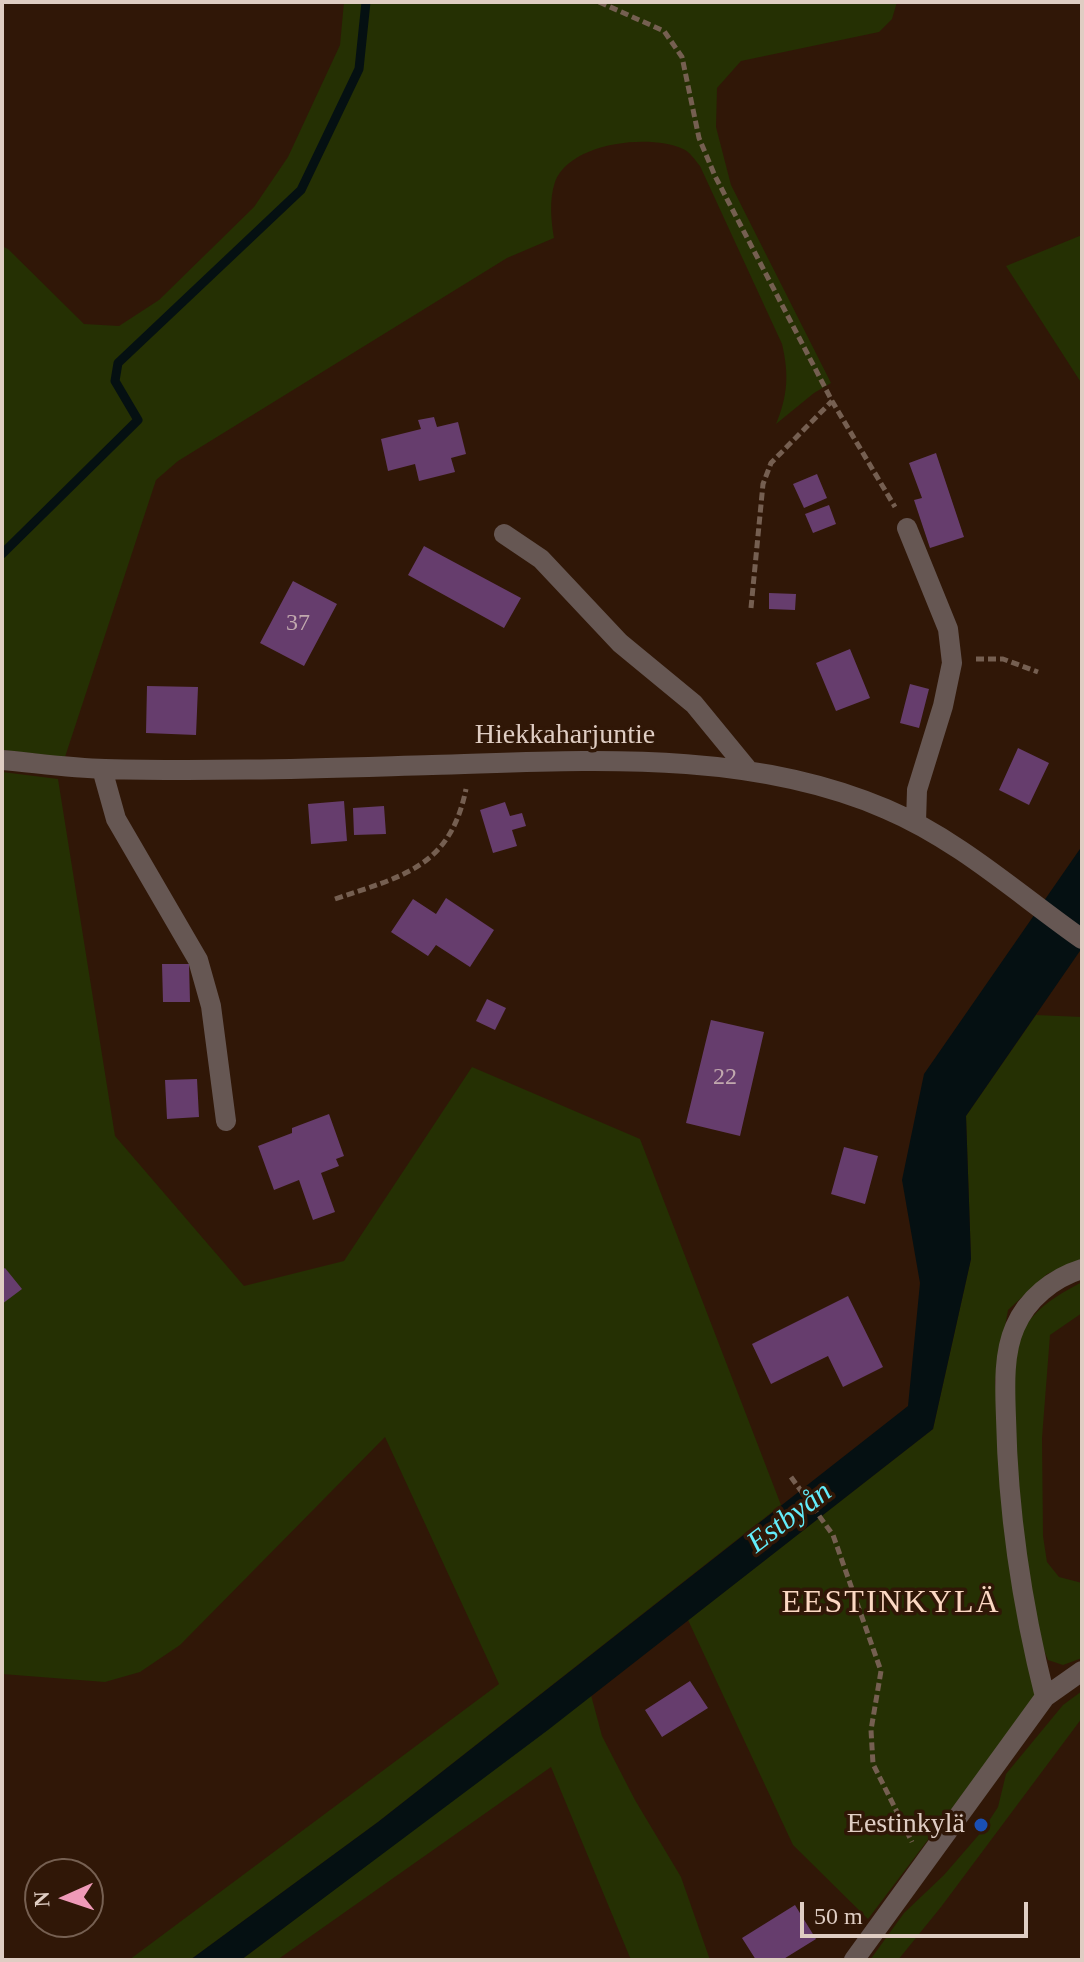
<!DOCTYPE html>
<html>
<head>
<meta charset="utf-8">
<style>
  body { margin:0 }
  #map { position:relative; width:1084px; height:1962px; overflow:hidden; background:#301707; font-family:Georgia,serif }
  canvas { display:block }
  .frame { position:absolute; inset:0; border:4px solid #dfcdc3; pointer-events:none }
  .north { position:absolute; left:24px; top:1858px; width:80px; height:80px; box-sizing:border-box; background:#301707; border:2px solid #766052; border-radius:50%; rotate:267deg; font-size:22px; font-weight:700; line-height:32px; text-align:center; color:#dfcdc3 }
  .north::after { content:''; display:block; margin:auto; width:28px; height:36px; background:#ef9ab8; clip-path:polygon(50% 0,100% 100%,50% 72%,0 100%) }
  .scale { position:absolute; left:800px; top:1902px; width:228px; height:36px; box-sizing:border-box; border:4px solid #dfcdc3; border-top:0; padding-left:10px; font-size:24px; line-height:28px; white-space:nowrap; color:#dfcdc3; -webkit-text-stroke:6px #301707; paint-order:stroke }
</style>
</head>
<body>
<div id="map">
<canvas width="1084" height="1962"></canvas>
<div class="frame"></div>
<div class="north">N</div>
<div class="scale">50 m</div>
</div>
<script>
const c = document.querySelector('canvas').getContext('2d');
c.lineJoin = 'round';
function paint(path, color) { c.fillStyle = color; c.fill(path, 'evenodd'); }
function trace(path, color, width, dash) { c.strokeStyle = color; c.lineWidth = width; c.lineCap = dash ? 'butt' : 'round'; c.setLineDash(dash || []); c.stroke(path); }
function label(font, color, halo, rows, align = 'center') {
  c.font = font + ' Georgia,serif'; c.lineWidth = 7; c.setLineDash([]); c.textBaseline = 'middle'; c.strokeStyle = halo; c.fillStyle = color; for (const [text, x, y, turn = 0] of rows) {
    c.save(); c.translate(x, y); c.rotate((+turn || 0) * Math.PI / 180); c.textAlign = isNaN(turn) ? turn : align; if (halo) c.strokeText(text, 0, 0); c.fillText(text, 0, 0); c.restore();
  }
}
const green = new Path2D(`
  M 344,2 L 897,2 L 892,19 L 879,32 L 741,61 L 717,88 L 716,127 L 731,185 L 831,383 L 814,393 L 776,424 C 788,395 789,374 782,344 L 700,166 C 695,160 690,152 683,149 C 649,133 569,143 555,182 C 549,200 551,220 554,238 L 507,258 L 178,461 L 156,480 L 65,757 L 2,750 L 2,246 L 8,249 L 84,324 L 119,326 L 159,300 L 254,207 L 288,157 L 340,45 Z
  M 1082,235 L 1082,384 L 1006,266 Z
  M 2,772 L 58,779 L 115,1136 L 244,1286 L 344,1261 L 472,1067 L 640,1139 L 781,1505 L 378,1822 L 190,1960 L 129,1960 L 499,1684 L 385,1437 L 180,1645 L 140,1672 L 105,1682 L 2,1674 Z
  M 1036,1015 L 1082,1017 L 1082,1260 L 1047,1274 L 1008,1310 L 995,1382 L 1037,1696 L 868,1919 L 793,1845 L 688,1620 L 933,1429 L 971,1259 L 966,1116 Z
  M 1082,1282 L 1082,1313 L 1050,1335 L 1042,1438 L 1043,1536 L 1047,1562 L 1059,1577 L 1082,1583 L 1082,1658 L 1063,1665 L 1048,1660 L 1040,1641 C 1031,1578 992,1377 1025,1327 C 1039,1305 1060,1294 1082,1282 Z
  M 1082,1691 L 1082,1718 L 941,1907 L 898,1960 L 870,1960 L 904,1913 L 944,1875 L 983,1830 L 998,1807 L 1006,1774 L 1063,1705 Z
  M 591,1695 L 602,1736 L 635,1800 L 681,1877 L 710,1960 L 631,1960 L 551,1767 L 277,1960 L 241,1960 Z`);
const water = new Path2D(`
  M 1082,846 L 1082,948 L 966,1116 L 971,1259 L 933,1429 L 548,1730 L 241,1960 L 190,1960 L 378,1822 L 908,1406 L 920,1283 L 902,1180 L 924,1074 Z`);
const stream = new Path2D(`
  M 2,554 L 138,420 L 115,381 L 118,363 L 301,190 L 359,69 L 366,2`);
const building = new Path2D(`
  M 434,417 L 437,427 L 458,422 L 466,454 L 451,458 L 455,472 L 419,481 L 415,464 L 388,471 L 381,439 L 421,429 L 418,420 Z
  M 936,453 L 964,537 L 930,548 L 914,500 L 922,498 L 909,463 Z
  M 817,474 L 827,498 L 804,508 L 793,484 Z
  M 829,505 L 836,524 L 813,533 L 805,514 Z
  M 424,546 L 521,598 L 504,628 L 408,575 Z
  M 293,581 L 337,604 L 304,666 L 260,643 Z
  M 769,593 L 796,594 L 795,610 L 769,609 Z
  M 850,649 L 870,698 L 836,711 L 816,663 Z
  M 910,684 L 929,689 L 919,728 L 900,723 Z
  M 147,686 L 198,687 L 196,735 L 146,733 Z
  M 1018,748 L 1049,763 L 1029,805 L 999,790 Z
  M 344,801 L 347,841 L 311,844 L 308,804 Z
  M 505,802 L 510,816 L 522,813 L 526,826 L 512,830 L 517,846 L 493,853 L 480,810 Z
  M 384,806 L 386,834 L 354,835 L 353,808 Z
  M 446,898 L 494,930 L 470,967 L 436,945 L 428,956 L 391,932 L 413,899 L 436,914 Z
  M 162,964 L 189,964 L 190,1002 L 163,1002 Z
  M 487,999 L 506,1008 L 495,1030 L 476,1021 Z
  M 711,1020 L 764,1032 L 740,1136 L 686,1123 Z
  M 197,1079 L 199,1117 L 167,1119 L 165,1080 Z
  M 329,1114 L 344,1156 L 336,1159 L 339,1166 L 321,1173 L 335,1212 L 313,1220 L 299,1180 L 274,1190 L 258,1146 L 292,1133 L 292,1128 Z
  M 844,1147 L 878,1156 L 865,1204 L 831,1194 Z
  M 5,1268 L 22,1289 L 2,1304 L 2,1270 Z
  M 848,1296 L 883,1367 L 843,1387 L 828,1356 L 771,1384 L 752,1344 Z
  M 690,1681 L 708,1708 L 662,1737 L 645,1710 Z
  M 795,1905 L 816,1939 L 782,1960 L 756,1960 L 742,1938 Z`);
const path = new Path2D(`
  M 599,2 L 664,31 L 682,57 L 699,138 L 715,176 L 832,401 L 895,507
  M 751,608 L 763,484 L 771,463 L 832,401
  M 976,659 L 1003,659 L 1038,672
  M 335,899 C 402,876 450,868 466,789
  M 791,1477 L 833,1535 L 881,1671 L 871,1730 L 873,1764 L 912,1842`);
const minor = new Path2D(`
  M 907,528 L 948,629 L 952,663 L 943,706 L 917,790 L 916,822
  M 504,534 L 541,559 L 620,643 L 694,704 L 749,771
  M 2,760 C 36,763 70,768 105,769 C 213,772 323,768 432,765 C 582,761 745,748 886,809 C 959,840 1018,894 1082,939
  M 102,769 L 116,819 L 198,960 L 211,1006 L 226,1121
  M 1045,1697 C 1022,1606 1008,1512 1006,1418 C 1005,1389 1003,1354 1015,1327 C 1027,1299 1053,1278 1082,1269
  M 854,1960 L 1045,1697 L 1082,1671`);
const markers = [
  [981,1825,8,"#1a4fb4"]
];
const numberNames = [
  ["37",298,624],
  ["22",725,1078]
];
const streetNames = [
  ["Hiekkaharjuntie",565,736]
];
const poiNames = [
  ["Eestinkylä",965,1825]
];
const waterNames = [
  ["Estbyån",790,1518,-37]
];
const quarterNames = [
  ["EESTINKYLÄ",891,1604]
];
paint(green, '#253003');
paint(water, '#051012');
trace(stream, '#051012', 9);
paint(building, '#663d6d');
trace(path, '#755f51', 5, [8, 4]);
trace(minor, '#665753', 20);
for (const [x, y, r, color] of markers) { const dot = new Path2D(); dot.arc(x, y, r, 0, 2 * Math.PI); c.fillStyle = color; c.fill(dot); trace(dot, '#301707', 3); }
label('24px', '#c1a9ae', null, numberNames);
label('28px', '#dfcdc3', '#301707', streetNames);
label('28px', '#dfcdc3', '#301707', poiNames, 'right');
label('italic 30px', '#63edfb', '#301707', waterNames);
c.letterSpacing = '2px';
label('32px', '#fbd8c3', '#301707', quarterNames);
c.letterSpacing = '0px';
</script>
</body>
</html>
